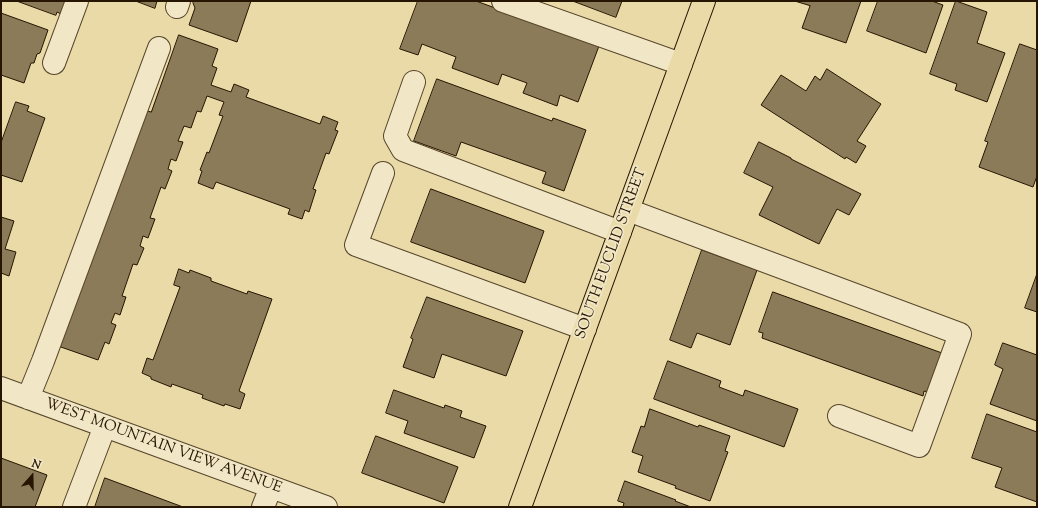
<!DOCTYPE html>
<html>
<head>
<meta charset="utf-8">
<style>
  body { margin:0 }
  #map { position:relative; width:1038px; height:508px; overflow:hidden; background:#e9daa8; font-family:"Sorts Mill Goudy",serif }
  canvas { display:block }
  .frame { position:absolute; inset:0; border:2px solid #261501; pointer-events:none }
  .north { position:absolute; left:12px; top:456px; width:40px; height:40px; -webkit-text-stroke:3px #f1e7c6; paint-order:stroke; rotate:20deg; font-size:11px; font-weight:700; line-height:16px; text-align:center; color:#261501 }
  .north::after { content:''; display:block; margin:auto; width:14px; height:18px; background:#261501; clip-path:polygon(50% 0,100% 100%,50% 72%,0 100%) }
</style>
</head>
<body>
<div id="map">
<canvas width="1038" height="508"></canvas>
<div class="frame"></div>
<div class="north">N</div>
</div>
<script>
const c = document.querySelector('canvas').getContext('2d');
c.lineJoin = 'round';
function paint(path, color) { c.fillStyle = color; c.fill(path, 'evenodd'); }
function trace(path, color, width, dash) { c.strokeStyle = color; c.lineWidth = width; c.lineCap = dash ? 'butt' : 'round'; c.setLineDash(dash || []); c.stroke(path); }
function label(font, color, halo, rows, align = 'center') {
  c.font = font + ' "Sorts Mill Goudy",serif'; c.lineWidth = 3.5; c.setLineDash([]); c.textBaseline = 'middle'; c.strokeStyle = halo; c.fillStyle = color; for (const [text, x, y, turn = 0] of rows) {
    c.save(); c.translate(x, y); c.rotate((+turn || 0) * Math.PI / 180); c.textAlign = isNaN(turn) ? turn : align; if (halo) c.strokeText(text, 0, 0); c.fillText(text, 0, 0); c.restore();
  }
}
const building = new Path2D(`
  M 17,1 L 66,1 L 61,14 L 57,12 L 56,15 Z
  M 136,1 L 157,1 L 155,8 Z
  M 194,1 L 251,1 L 237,42 L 189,25 L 195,8 L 193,3 Z
  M 418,1 L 476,1 L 599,46 L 578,102 L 560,95 L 557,106 L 523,93 L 527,83 L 502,74 L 498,85 L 452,68 L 456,57 L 422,44 L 418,55 L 400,49 Z
  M 573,1 L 622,1 L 616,17 Z
  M 795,1 L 861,1 L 846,43 L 802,28 L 810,6 Z
  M 878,1 L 932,1 L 943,5 L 926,53 L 867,31 Z
  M 956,1 L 987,12 L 977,43 L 1005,53 L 987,102 L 955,90 L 957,84 L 930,74 Z
  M 1,13 L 48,30 L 40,53 L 37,54 L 34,63 L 31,63 L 24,83 L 1,75 Z
  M 179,35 L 218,49 L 212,66 L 217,68 L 211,85 L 231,92 L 234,84 L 249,90 L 246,97 L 320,124 L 323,116 L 338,122 L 335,130 L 338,131 L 329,154 L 326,153 L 313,189 L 316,190 L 309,212 L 305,210 L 302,219 L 288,214 L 290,209 L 216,182 L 213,189 L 198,183 L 202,171 L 200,170 L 207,152 L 209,153 L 223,116 L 219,115 L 224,102 L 207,96 L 201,112 L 197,111 L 191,128 L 184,126 L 178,141 L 183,142 L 176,161 L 171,159 L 168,169 L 172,171 L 165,189 L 161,187 L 150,218 L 155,219 L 148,238 L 143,236 L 140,246 L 144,248 L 137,265 L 133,264 L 122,296 L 126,297 L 120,315 L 115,313 L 111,323 L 116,325 L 109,344 L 105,342 L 98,360 L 58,346 L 144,110 L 151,112 Z
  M 1020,44 L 1037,50 L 1037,176 L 1033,187 L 979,167 L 988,142 L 985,141 Z
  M 827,69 L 881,104 L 857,141 L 866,146 L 856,163 L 846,157 L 845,159 L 761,105 L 781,75 L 806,91 L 815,76 L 820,80 Z
  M 437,79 L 552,121 L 553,118 L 586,130 L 564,191 L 542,183 L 546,172 L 461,142 L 456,156 L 414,141 Z
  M 16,102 L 29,106 L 27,111 L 45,118 L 22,182 L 1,175 L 1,143 Z
  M 759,142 L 791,158 L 791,159 L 861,194 L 849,215 L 837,209 L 819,244 L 759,215 L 773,187 L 744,173 Z
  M 431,189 L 544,231 L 525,283 L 411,242 Z
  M 1,217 L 14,221 L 5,249 L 16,252 L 9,276 L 1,273 Z
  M 702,250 L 757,270 L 730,345 L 697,333 L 691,348 L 670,340 Z
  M 179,269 L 189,273 L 190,270 L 211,278 L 211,281 L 247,294 L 248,291 L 272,299 L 239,391 L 245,394 L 240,409 L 225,404 L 224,406 L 202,398 L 203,395 L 172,384 L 171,387 L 151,379 L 151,377 L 142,373 L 147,358 L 153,360 L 180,287 L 174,285 Z
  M 1037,274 L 1037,312 L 1025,308 Z
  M 773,292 L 942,353 L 928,392 L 924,391 L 923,396 L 762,338 L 763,333 L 759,332 Z
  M 427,297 L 523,331 L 506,376 L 442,354 L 434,378 L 403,367 L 413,339 L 411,338 Z
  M 1003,343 L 1037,355 L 1037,421 L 990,404 L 1003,369 L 995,365 Z
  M 668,361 L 721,381 L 719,387 L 743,396 L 745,390 L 798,409 L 784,447 L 654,399 Z
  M 394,390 L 444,408 L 445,405 L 462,411 L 460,417 L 486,426 L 474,458 L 404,433 L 408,421 L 386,413 Z
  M 650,409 L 698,427 L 699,425 L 730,436 L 725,451 L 728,452 L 710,501 L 675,488 L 676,486 L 638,472 L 643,456 L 632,452 L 641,426 L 644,427 Z
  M 987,414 L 1037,432 L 1037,502 L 995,487 L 1002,468 L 972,458 Z
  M 376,436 L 458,467 L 444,503 L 362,473 Z
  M 1,458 L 47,475 L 35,507 L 1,507 Z
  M 105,478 L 183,507 L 95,507 Z
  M 625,481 L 676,500 L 675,501 L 691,507 L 623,507 L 624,503 L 618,501 Z`);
const minor = new Path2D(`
  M 503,1 L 681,64
  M 177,7 L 179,1
  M 54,63 L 77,1
  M 414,82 L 395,136 L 403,150 L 620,232
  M 383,173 L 356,245 L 585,329
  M 628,210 L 960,334 L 919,446 L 839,416
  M 1,388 L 326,507
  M 28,398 L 43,361 L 159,48
  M 74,507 L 105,426
  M 263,507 L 271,487`);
const major = new Path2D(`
  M 520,507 L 704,1`);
const streetNames = [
  ["SOUTH EUCLID STREET",612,254,-70],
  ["WEST MOUNTAIN VIEW AVENUE",163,447,20]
];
paint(building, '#8b7b58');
trace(building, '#261501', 1);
trace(minor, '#57462b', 24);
trace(major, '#261501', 24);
trace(minor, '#f1e7c6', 22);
trace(major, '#e9daa8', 22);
label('15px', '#261501', '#f1e7c6', streetNames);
</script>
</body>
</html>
